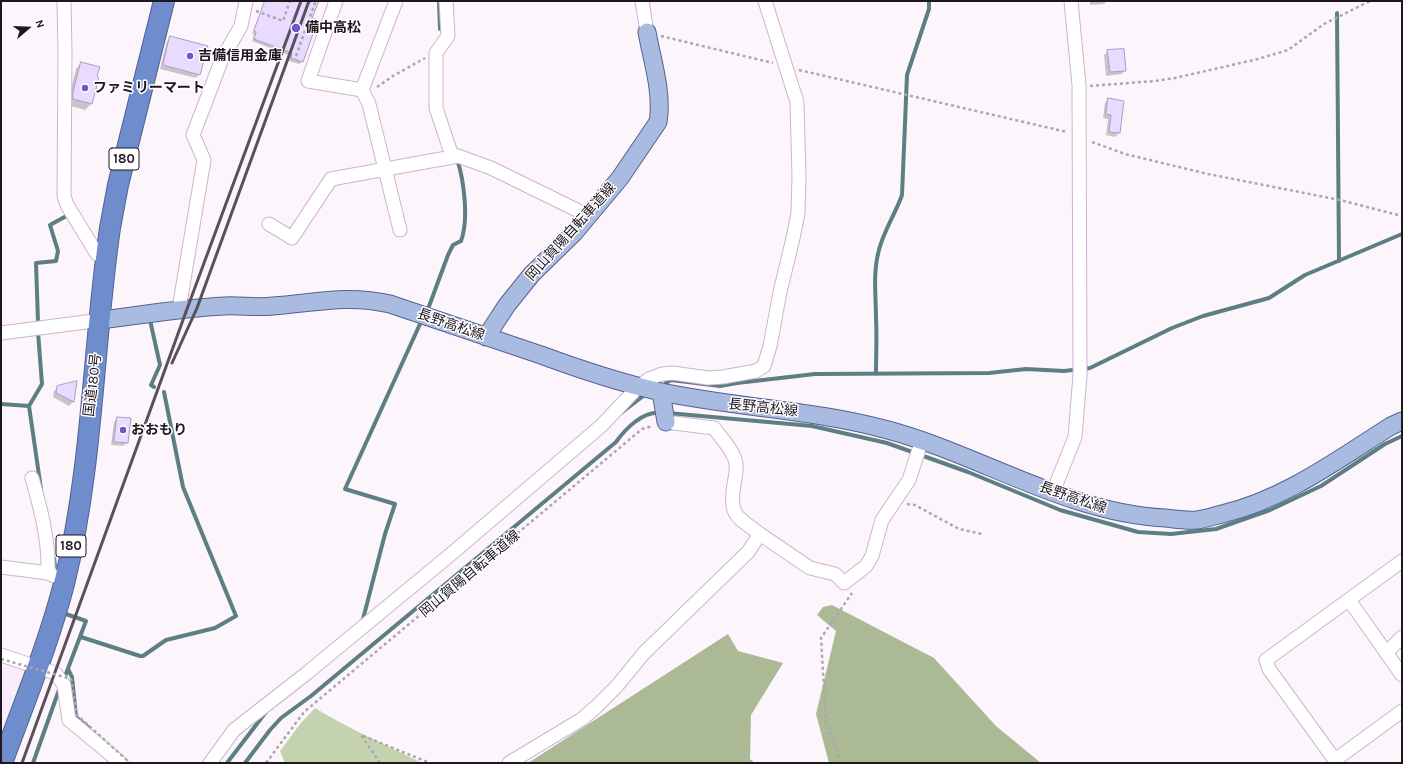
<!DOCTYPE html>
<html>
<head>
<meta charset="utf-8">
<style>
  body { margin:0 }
  #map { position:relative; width:1403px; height:764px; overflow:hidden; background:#fcf6fc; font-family:Karla,sans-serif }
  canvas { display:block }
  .frame { position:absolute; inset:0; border:2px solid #1f1620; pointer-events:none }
  .north { position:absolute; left:8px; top:8px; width:40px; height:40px; -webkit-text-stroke:3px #fff; paint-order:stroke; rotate:71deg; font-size:11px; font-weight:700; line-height:16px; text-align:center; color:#1f1620 }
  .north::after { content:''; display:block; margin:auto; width:14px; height:18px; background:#1f1620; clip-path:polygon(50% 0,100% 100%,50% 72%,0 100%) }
</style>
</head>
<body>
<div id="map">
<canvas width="1403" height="764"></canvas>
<div class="frame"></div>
<div class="north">N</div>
</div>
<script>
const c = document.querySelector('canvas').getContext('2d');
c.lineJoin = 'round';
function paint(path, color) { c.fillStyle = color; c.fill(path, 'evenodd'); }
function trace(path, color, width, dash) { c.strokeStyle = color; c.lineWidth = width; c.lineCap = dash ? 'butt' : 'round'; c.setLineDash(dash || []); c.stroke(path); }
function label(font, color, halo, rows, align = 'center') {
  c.font = font + ' Karla,"Noto Sans JP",sans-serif'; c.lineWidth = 3; c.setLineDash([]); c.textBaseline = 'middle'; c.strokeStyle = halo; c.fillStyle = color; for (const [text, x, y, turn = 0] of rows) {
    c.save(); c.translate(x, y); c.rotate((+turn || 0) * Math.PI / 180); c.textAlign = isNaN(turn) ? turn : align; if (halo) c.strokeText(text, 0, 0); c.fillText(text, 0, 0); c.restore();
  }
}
const built = new Path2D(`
  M 1,661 L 26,668 L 1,738 Z`);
const green = new Path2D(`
  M 315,708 C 350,729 386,745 422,763 L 285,763 L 280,751 L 300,724 Z`);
const forest = new Path2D(`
  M 832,605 L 934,658 L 996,726 L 1041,763 L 829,763 L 816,714 L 836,631 L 817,615 L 823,607 Z
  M 728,634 L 738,651 L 783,663 L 751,715 L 750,759 L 755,763 L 528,763 Z`);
const shadow = new Path2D(`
  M 266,1 L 285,1 L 317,21 L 302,62 L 299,64 L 289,61 L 290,56 L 252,41 L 254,35 L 252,34 Z
  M 1090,1 L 1107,1 L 1104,4 L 1090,5 Z
  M 171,37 L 199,74 L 196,78 L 160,69 L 167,41 Z
  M 1108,51 L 1125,70 L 1122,74 L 1106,76 L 1104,55 Z
  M 81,63 L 98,78 L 91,104 L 85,110 L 67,105 L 76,69 Z
  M 1109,99 L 1119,133 L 1115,137 L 1106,135 L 1108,119 L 1103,118 L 1105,103 Z
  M 76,382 L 73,402 L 69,406 L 53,397 L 54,391 L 58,387 Z
  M 118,418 L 127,443 L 123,446 L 111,445 L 114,422 Z`);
const stream = new Path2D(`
  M 439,1 L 440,29
  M 1337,13 L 1339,261
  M 428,309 L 448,255 L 453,245 L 461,241 C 469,220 464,180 457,159
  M 150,320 L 160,365 L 151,385 L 154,387
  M 38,322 L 36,263 L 56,261 L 58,251 L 50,225 L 70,214
  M 38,332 L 42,384 L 29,406 L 41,489
  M 876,374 C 876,355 877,337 876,319 C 876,297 873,275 878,254 C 882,233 895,215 902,195 L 907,75 L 929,9 L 929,1
  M 666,383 L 671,380 L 720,386 L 737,383 L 815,374 L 989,373 L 1026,369 L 1064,371 L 1090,368 L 1172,328 L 1203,316 L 1269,298 L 1305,275 L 1402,234
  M 1,404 L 29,406
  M 621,413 L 642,397
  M 668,413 L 812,426 L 887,443 L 968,472 L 1060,510 L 1138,532 L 1171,534 L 1216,529 L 1270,510 L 1321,486 L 1385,444 L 1402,436
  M 54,558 L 55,566
  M 362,623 L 385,534 L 395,504 L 345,489 L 420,324
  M 81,637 L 140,656 L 143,656 L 166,640 L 215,628 L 236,616 L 183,487 L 164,392
  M 68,669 L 72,677 L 76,717 L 89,728
  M 64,679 L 86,621 L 66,614
  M 33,763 L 60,687
  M 227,763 L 266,712
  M 245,763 L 270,730 L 281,718 L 311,696 L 616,442 C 626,428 643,411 661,413`);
const building = new Path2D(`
  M 265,1 L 319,1 L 312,18 L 318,20 L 303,62 L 291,58 L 292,53 L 254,39 L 256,32 L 254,31 Z
  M 170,36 L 208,46 L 200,75 L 163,65 Z
  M 1124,49 L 1126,71 L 1110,72 L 1107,50 Z
  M 81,62 L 100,67 L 97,76 L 99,78 L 92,104 L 73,99 L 73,92 Z
  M 1108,98 L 1124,101 L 1120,133 L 1109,132 L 1111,115 L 1106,114 Z
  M 77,381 L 74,402 L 56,393 L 57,386 Z
  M 117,417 L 131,418 L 128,443 L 114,442 Z`);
const path = new Path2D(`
  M 256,11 L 283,21 L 290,1
  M 661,36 L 773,63
  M 296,56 L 315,3 L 310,1
  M 799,70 L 1067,132
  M 1090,86 L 1155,81 L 1175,78 L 1258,59 L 1288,50 L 1324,24 L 1370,1
  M 377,87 L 393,76 L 425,58
  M 1092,142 L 1125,154 L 1208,174 L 1340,200 L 1402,216
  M 907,504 L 915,505 L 959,529 L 982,534
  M 266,763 L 304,712 L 642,429 L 653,426
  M 380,763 L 361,735 L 430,763
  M 841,763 L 826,722 L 821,638 L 852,593`);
const minor = new Path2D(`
  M 64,1 L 65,51 L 64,196 L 67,205 L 97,254 L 106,258
  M 336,1 L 308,81 L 362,90 L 396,1
  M 446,1 L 448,36 L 436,53 L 436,108 L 452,156
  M 642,1 L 647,32
  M 362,90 L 369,104 L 400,230
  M 269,224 L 292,238 L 331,179 L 458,156 L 491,168 L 589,216
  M 179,309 L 204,160 L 193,135 L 222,59 L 241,26 L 246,1
  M 1,333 L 101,320
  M 32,478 C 41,510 49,540 48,573
  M 1053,492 L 1075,437 L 1080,375 L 1079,85 L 1071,1
  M 760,534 L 810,568 L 835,574 L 844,583 L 866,566 L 872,556 L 882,520 L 909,480 L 922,440
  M 1,567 L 48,573 L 54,576
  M 1349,600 L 1402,675
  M 1386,653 L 1402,637
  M 1,655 L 55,673 L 64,685 L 69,720 L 121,763
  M 1335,760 L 1402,711
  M 210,763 L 234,730 L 307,673 L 450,555 L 601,426 L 638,387 L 649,379 L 662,374 L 673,373 L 708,378 L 723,377 L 756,371 L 764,366 L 770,346 L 780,292 L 793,238 L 798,213 L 799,177 L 797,102 L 765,1
  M 509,763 L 582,719 L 596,707 L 617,686 L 644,653 L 748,552 L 760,534 C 736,516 729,516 734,484 C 735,478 737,471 736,465 C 736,453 721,438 714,428 L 666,422
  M 1337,763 L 1269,669 L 1266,660 L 1402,561`);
const major = new Path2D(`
  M 101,320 C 142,315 183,308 224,306 C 240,305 256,308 273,306 C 315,303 347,294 390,304 C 440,321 490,338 541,355 C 579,369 618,382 657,391 C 734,408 812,409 888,430 C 981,455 1067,513 1165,518 C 1175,519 1186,521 1197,520 C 1205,519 1214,516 1222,514 C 1285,499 1337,460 1391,426 L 1402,421
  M 486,337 L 507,305 L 532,274 L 574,233 L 620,178 L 658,122 C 663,93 652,60 647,32
  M 661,392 L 666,422`);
const highway = new Path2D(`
  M 2,763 C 24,703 49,643 65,580 C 93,465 93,345 110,228 L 118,185 L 164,1`);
const rail = new Path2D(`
  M 172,363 L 197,308 L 309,1
  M 22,763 L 187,309 L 301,1`);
const pathBridge = new Path2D(`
  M 1,659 L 71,679 L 77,715 L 130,763`);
const markers = [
  [296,28,5,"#6d57d0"],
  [190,56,4,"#6d57d0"],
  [85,88,4,"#6d57d0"],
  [123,430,4,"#6d57d0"]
];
const shields = [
  [124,159,30],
  [71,546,30]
];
const shieldNames = [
  ["180",124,159],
  ["180",71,546]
];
const poiNames = [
  ["備中高松",305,28],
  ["吉備信用金庫",198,56],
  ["ファミリーマート",93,88],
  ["おおもり",131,430]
];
const streetNames = [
  ["岡山賀陽自転車道線",571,232,-48],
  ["長野高松線",451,325,19],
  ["国道180号",93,385,-83],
  ["長野高松線",763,408,6],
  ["長野高松線",1073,498,19],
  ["岡山賀陽自転車道線",470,574,-40]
];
paint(built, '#f9ecfb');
paint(green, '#c5d2af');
paint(forest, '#abb994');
paint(shadow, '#0003');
trace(stream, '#5d7e83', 4);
paint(building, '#e9dbff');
trace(building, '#aa9dbe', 1);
trace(minor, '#cdb3d0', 15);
trace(major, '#536390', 19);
trace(highway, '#536390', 22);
trace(path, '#ada6ad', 2.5, [3, 3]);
trace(minor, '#fff', 13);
trace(major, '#a9bbe0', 17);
trace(highway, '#6f8dcc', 20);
trace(rail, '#59515a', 3);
trace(pathBridge, '#ada6ad', 2.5, [3, 3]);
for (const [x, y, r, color] of markers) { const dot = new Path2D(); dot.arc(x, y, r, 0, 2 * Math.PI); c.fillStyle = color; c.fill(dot); trace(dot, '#fff', 1.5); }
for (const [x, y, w] of shields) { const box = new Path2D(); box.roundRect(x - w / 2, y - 11, w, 22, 3); c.fillStyle = '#fff'; c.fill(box); trace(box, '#1f1620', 1); }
label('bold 13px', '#1f1620', null, shieldNames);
label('bold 14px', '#1f1620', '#fff', poiNames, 'left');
label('14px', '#1f1620', '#fff', streetNames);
</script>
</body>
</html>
